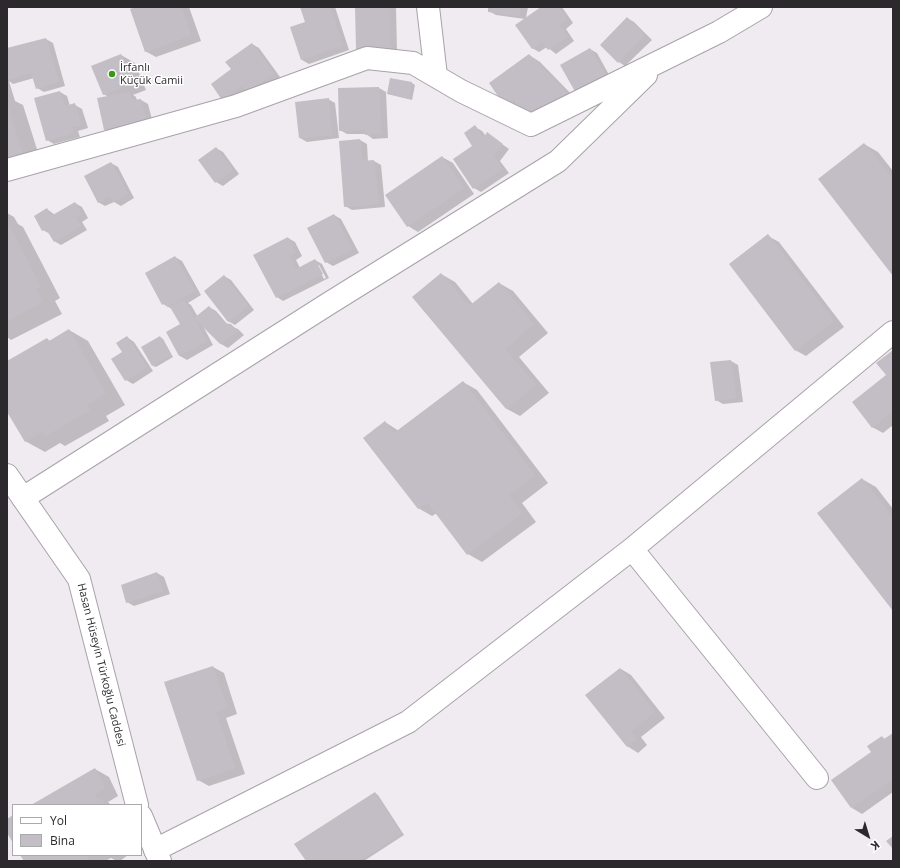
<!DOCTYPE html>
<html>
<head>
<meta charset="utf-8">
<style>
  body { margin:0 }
  #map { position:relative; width:900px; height:868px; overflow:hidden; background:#f0eaf1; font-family:"Open Sans",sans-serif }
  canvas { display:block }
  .frame { position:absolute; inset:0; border:8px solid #2b292c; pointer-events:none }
  .legend { position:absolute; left:12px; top:804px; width:130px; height:52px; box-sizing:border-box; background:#fff; border:1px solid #aaa9ab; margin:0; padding:5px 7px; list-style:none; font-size:12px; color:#2b292c }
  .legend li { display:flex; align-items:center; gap:8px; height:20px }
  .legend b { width:20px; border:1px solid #aaa9ab }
  .north { position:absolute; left:848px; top:816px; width:40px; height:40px; -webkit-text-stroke:3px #fff; paint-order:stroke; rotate:142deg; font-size:11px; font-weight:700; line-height:16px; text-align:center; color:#2b292c }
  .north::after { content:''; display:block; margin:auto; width:14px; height:18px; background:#2b292c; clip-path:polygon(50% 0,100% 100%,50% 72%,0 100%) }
</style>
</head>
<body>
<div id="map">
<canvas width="900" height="868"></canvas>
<div class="frame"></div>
<ul class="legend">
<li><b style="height:5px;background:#fff"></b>Yol</li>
<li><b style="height:11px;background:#c3bec5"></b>Bina</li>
</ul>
<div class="north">K</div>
</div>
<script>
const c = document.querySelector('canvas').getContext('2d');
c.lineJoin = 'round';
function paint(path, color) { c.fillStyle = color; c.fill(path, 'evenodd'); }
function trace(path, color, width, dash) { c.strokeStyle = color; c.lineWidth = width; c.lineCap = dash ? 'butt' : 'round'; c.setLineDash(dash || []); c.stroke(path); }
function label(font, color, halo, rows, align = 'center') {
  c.font = font + ' "Open Sans",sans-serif'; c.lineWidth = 3; c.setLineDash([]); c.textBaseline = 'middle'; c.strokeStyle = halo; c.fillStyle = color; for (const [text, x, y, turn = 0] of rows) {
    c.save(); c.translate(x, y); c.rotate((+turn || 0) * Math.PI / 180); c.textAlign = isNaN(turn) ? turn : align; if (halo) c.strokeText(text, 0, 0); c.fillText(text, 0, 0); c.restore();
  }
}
const shadow = new Path2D(`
  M 138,7 L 189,7 L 201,41 L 156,57 L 145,51 Z
  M 301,7 L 335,7 L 349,50 L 309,64 L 302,60 L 306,22 Z
  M 356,7 L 396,7 L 397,52 L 364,53 L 357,49 Z
  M 489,7 L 528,7 L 526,18 L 542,7 L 562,7 L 573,23 L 566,29 L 574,41 L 556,54 L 547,47 L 539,52 L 532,48 L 525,19 L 496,15 L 489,11 Z
  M 627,18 L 634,22 L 652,40 L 625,66 L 619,62 Z
  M 46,39 L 53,43 L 65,86 L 44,92 L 37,88 L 34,78 L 13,84 L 9,81 L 15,101 L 23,105 L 42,165 L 7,176 L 7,49 Z
  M 252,44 L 259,48 L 280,77 L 255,95 L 223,99 L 232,70 Z
  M 590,49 L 597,53 L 613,82 L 584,98 Z
  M 121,55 L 135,63 L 146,90 L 133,95 L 136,97 L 137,101 L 141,100 L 148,104 L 153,123 L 111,133 L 104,129 L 109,97 L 103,94 Z
  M 529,55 L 540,62 L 581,104 L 524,114 L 504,104 Z
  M 391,79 L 412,83 L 415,85 L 412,100 L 388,94 Z
  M 379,88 L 386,92 L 388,138 L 373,139 L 366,134 L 347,134 L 340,130 L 339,89 Z
  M 60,92 L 67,96 L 70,106 L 75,105 L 82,109 L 88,128 L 78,131 L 80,137 L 54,144 L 47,140 Z
  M 328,99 L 335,103 L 339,138 L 307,142 L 300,138 Z
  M 475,127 L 482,131 L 486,136 L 488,134 L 509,149 L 500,161 L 509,173 L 481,192 L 474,188 L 455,160 L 474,147 Z
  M 360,140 L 367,144 L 368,162 L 374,161 L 381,165 L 385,207 L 352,210 L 345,206 Z
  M 864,144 L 878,152 L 893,171 L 893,274 Z
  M 216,148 L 223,152 L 239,174 L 223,186 L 216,182 Z
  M 442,157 L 453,163 L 474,194 L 418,232 L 408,226 Z
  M 111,163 L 118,167 L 134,198 L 121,206 L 114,202 L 105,206 L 98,202 Z
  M 75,203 L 82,207 L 88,218 L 82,222 L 87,230 L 61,245 L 54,241 L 50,234 L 43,230 L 47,209 L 55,215 Z
  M 7,213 L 14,217 L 18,224 L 23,227 L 60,298 L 55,301 L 62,314 L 11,340 L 7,337 Z
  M 334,215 L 341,219 L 359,253 L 333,266 L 326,262 Z
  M 768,236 L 779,242 L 844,327 L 806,356 L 795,350 Z
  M 288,238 L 295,242 L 302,256 L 296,260 L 300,268 L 315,260 L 322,264 L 329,278 L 283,301 L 277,297 ZM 317,265 L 319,265 L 326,278 L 324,279 Z
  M 175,257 L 182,261 L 201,295 L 188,303 L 191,305 L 198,317 L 209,307 L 216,311 L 228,325 L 238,329 L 244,335 L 228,348 L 221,344 L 203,326 L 213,345 L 187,360 L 180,356 L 167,332 L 181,325 L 172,309 L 163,304 Z
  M 441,274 L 455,282 L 473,304 L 499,283 L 513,291 L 548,333 L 519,357 L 549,393 L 520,416 L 507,409 Z
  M 224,276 L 231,280 L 254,310 L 235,325 L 228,321 Z
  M 69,330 L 88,341 L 125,405 L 106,416 L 109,421 L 65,446 L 60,443 L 45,452 L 25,441 L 7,410 L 7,362 L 47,339 L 50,341 Z
  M 127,337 L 134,342 L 153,371 L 133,384 L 126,380 L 123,352 Z
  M 160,337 L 163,339 L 173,357 L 156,367 L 153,366 Z
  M 893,351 L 893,425 L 883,433 L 872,427 Z
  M 731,361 L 738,365 L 743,402 L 723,404 L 716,400 Z
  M 463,382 L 477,390 L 548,483 L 522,503 L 536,522 L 482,562 L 468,554 L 437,513 L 432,516 L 418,508 L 385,422 L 399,431 Z
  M 862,479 L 876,487 L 893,509 L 893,610 Z
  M 157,573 L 164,577 L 170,594 L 134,606 L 127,602 Z
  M 213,667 L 224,673 L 237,714 L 226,718 L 245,774 L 209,786 L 198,780 Z
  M 621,669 L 631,675 L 665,718 L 641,737 L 647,745 L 638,753 L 627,746 Z
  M 893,734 L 893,792 L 862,814 L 852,808 L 873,753 L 882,737 L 885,739 Z
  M 95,769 L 109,777 L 118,796 L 108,802 L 111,805 L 33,805 Z
  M 375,793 L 378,795 L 404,835 L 364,861 L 307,861 Z
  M 21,855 L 128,855 L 120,861 L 117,861 L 111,858 L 105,861 L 25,861 Z`);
const building = new Path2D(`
  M 135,7 L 181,7 L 191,35 L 145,52 L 130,9 Z
  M 300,7 L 330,7 L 343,46 L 301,60 L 290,27 L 305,22 Z
  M 355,7 L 389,7 L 390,49 L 356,49 Z
  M 488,7 L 521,7 L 519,16 L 488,12 Z
  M 541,7 L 559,7 L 567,19 L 559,25 L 568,36 L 548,50 L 542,42 L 532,49 L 515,25 Z
  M 627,17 L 645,35 L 618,63 L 600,45 Z
  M 46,38 L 59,82 L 36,89 L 31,73 L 7,80 L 7,48 Z
  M 252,43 L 274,73 L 247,92 L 243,85 L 222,100 L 211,84 L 231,69 L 225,62 Z
  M 590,48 L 607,78 L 577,95 L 560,65 Z
  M 121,54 L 133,82 L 103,95 L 91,66 Z
  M 529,54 L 572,98 L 532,118 L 531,113 L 523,115 L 514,99 L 504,105 L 489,83 Z
  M 390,78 L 412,82 L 409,99 L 387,94 Z
  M 379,87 L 381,134 L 365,135 L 365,130 L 339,131 L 338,88 Z
  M 60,91 L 65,106 L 75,103 L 81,125 L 72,127 L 73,133 L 46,141 L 34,98 Z
  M 129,92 L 132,100 L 141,99 L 146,119 L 104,130 L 97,98 Z
  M 329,98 L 332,135 L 299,138 L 295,102 Z
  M 7,104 L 23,155 L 7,159 Z
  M 475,125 L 484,138 L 487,132 L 503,144 L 494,156 L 503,169 L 473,189 L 453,159 L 472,146 L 464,133 Z
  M 360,139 L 362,161 L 374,160 L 379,204 L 344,207 L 339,141 Z
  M 864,143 L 893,180 L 893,276 L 818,179 Z
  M 216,147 L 233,170 L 215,183 L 198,160 Z
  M 442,156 L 464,188 L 407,227 L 385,195 Z
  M 111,162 L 128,194 L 113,202 L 110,196 L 98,203 L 84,176 Z
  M 75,202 L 82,214 L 76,218 L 81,226 L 54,242 L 46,229 L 42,231 L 34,216 L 47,208 L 51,216 Z
  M 334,214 L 352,249 L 325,263 L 307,228 Z
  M 7,221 L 41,287 L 36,289 L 43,302 L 7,321 Z
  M 768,234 L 834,321 L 795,351 L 729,264 Z
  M 288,237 L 296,252 L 289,256 L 296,269 L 315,259 L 323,274 L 276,298 L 253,255 Z
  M 175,256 L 195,291 L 167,307 L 165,303 L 162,305 L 145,273 Z
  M 441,273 L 469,306 L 499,282 L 534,324 L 505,349 L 536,385 L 506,409 L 412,297 Z
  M 224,275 L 248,306 L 228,322 L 204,291 Z
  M 184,300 L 207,341 L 179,356 L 166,332 L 180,324 L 170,307 Z
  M 209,306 L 224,323 L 231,324 L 238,331 L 220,344 L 194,318 Z
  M 69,329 L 106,393 L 87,405 L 90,410 L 45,436 L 42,431 L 25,442 L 7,412 L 7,361 L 47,338 L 49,341 Z
  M 127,336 L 147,367 L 125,381 L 111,359 L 122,352 L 116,343 Z
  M 160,336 L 171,355 L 152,366 L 141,347 Z
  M 893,350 L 893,411 L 872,428 L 852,402 L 886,375 L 876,363 Z
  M 731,360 L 736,398 L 715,401 L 710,362 Z
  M 463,381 L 535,475 L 509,495 L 522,513 L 467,555 L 427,502 L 418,509 L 363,438 L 385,421 L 394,433 Z
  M 862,478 L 893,518 L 893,611 L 817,513 Z
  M 157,572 L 163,591 L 126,603 L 121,585 Z
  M 213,666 L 227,708 L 216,712 L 235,768 L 197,781 L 164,682 Z
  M 620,668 L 655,712 L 631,731 L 637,739 L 627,747 L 585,695 Z
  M 893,733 L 893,779 L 851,808 L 831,780 L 871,752 L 867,746 L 882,736 L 884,739 Z
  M 95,768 L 105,788 L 95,794 L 98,800 L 101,798 L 105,805 L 31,805 Z
  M 375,792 L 401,834 L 359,861 L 306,861 L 294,844 Z
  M 13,815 L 13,843 L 7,833 L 7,819 Z
  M 893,836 L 893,849 L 886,841 Z
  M 20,855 L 89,855 L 87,856 L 89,861 L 24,861 Z`);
const street = new Path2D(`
  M 428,7 L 436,76
  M 7,170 L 236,106 L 367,58 L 413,63 L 461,91 L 531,125 L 719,32 L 761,7
  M 23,498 L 328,304 L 558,161 L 646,75
  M 632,549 L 817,778
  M 155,850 L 408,722 L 632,549 L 893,332`);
const secondary = new Path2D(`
  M 7,475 L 79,579 L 137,805
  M 141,816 L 160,861`);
const markers = [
  [112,74,4,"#399718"]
];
const poiNames = [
  ["İrfanlı",120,68],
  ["Küçük Camii",120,81]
];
const streetNames = [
  ["Hasan Hüseyin Türkoğlu Caddesi",101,665,76]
];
paint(shadow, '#0003');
paint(building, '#c3bec5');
trace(street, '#a8a2a9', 24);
trace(secondary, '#a8a2a9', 24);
trace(street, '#fff', 22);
trace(secondary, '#fff', 22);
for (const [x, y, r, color] of markers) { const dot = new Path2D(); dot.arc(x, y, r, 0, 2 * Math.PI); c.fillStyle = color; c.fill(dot); trace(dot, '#fff', 1.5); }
label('11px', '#2b292c', '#fff', poiNames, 'left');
label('11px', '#2b292c', '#fff', streetNames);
</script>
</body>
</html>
